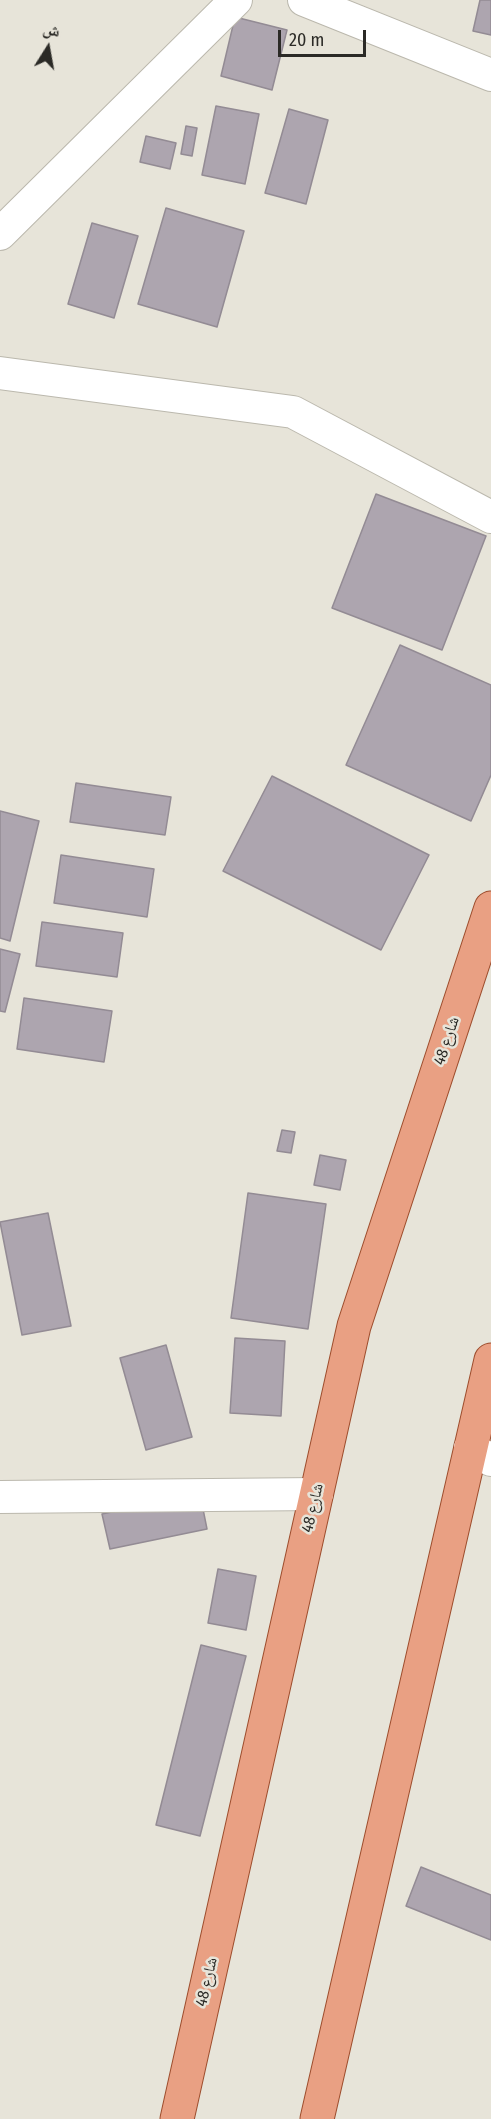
<!DOCTYPE html>
<html>
<head>
<meta charset="utf-8">
<style>
  body { margin:0 }
  #map { position:relative; width:491px; height:2119px; overflow:hidden; background:#e7e4d9; font-family:"Fira Sans Condensed","Noto Naskh Arabic",sans-serif }
  canvas { display:block }
  .north { position:absolute; left:18px; top:18px; width:60px; height:60px; -webkit-text-stroke:4px #e7e4d9; paint-order:stroke; rotate:11deg; font-size:16px; font-weight:700; line-height:24px; text-align:center; color:#2b2a26 }
  .north::after { content:''; display:block; margin:auto; width:21px; height:27px; background:#2b2a26; clip-path:polygon(50% 0,100% 100%,50% 72%,0 100%) }
  .scale { position:absolute; left:278px; top:30px; width:88px; height:27px; box-sizing:border-box; border:3px solid #2b2a26; border-top:0; padding-left:8px; font-size:18px; line-height:21px; white-space:nowrap; color:#2b2a26; -webkit-text-stroke:4px #e7e4d9; paint-order:stroke }
</style>
</head>
<body>
<div id="map">
<canvas width="491" height="2119"></canvas>
<div class="north">ش</div>
<div class="scale">20 m</div>
</div>
<script>
const c = document.querySelector('canvas').getContext('2d');
c.lineJoin = 'round';
function paint(path, color) { c.fillStyle = color; c.fill(path, 'evenodd'); }
function trace(path, color, width, dash) { c.strokeStyle = color; c.lineWidth = width; c.lineCap = dash ? 'butt' : 'round'; c.setLineDash(dash || []); c.stroke(path); }
function label(font, color, halo, rows, align = 'center') {
  c.font = font + ' "Fira Sans Condensed","Noto Naskh Arabic",sans-serif'; c.lineWidth = 5; c.setLineDash([]); c.textBaseline = 'middle'; c.strokeStyle = halo; c.fillStyle = color; for (const [text, x, y, turn = 0] of rows) {
    c.save(); c.translate(x, y); c.rotate((+turn || 0) * Math.PI / 180); c.textAlign = isNaN(turn) ? turn : align; if (halo) c.strokeText(text, 0, 0); c.fillText(text, 0, 0); c.restore();
  }
}
const building = new Path2D(`
  M 480,0 L 491,0 L 491,35 L 473,31 Z
  M 235,17 L 287,30 L 272,90 L 221,76 Z
  M 216,106 L 259,114 L 245,184 L 202,175 Z
  M 289,109 L 328,120 L 306,204 L 265,193 Z
  M 186,126 L 197,128 L 192,156 L 181,154 Z
  M 146,136 L 176,143 L 170,169 L 140,162 Z
  M 166,208 L 244,231 L 217,327 L 138,304 Z
  M 92,223 L 138,236 L 114,318 L 68,304 Z
  M 376,494 L 486,536 L 442,650 L 332,608 Z
  M 400,645 L 491,685 L 491,775 L 471,821 L 346,765 Z
  M 272,776 L 429,855 L 381,950 L 223,871 Z
  M 76,783 L 171,797 L 165,835 L 70,822 Z
  M 0,811 L 39,821 L 10,941 L 0,938 Z
  M 61,855 L 154,869 L 147,917 L 54,903 Z
  M 42,922 L 123,933 L 117,977 L 36,966 Z
  M 0,949 L 20,954 L 5,1012 L 0,1011 Z
  M 24,998 L 112,1011 L 104,1062 L 17,1049 Z
  M 282,1130 L 295,1132 L 291,1153 L 277,1151 Z
  M 320,1155 L 346,1160 L 340,1190 L 314,1185 Z
  M 248,1193 L 326,1204 L 308,1329 L 231,1318 Z
  M 48,1213 L 71,1326 L 22,1335 L 0,1222 Z
  M 235,1338 L 285,1341 L 281,1416 L 230,1413 Z
  M 166,1345 L 192,1437 L 146,1450 L 120,1358 Z
  M 200,1494 L 207,1529 L 110,1549 L 102,1514 Z
  M 218,1569 L 256,1576 L 246,1630 L 208,1623 Z
  M 201,1645 L 246,1656 L 200,1836 L 156,1825 Z
  M 421,1867 L 491,1895 L 491,1940 L 406,1906 Z`);
const minor = new Path2D(`
  M 304,0 L 491,75
  M 0,234 L 236,0
  M 0,373 L 293,412 L 491,517
  M 470,1448 L 491,1460
  M 0,1497 L 317,1494`);
const major = new Path2D(`
  M 177,2119 L 354,1326 L 491,908
  M 317,2119 L 491,1360`);
const streetNames = [
  ["شارع 48",447,1041,-72],
  ["شارع 48",313,1508,-77],
  ["شارع 48",207,1982,-77]
];
paint(building, '#ada5af');
trace(building, '#938b94', 1.5);
trace(minor, '#bbb8ad', 34);
trace(major, '#9d4d2d', 35);
trace(minor, '#fff', 32);
trace(major, '#e9a083', 33);
label('16px', '#2b2a26', '#e7e4d9', streetNames);
</script>
</body>
</html>
